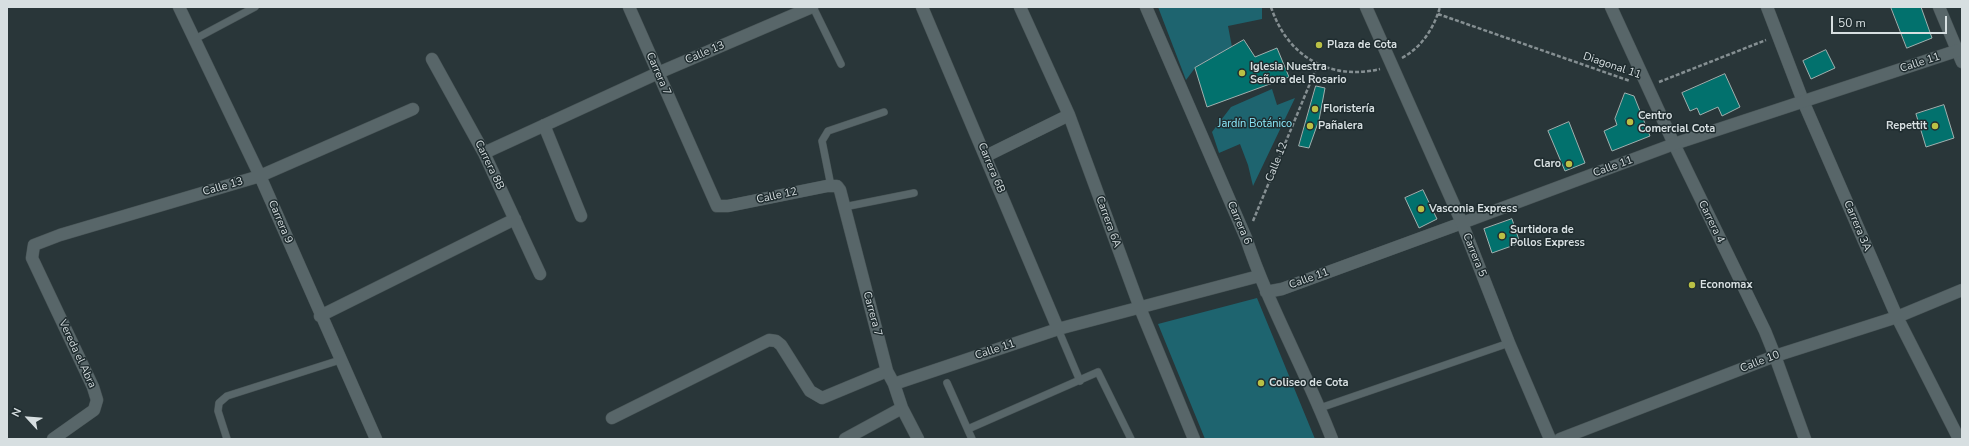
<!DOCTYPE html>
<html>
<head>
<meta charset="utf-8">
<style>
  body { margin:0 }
  #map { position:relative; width:1969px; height:446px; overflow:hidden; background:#293639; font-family:"Nunito Sans",sans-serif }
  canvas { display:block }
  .frame { position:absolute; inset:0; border:8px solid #d7dfe1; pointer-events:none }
  .north { position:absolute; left:8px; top:398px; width:40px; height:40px; -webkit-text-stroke:3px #1f2c2f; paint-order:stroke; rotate:296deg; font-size:11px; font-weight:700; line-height:16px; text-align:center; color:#d7dfe1 }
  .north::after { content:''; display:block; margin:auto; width:14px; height:18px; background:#d7dfe1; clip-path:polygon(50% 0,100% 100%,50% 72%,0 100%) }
  .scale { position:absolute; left:1831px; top:16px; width:116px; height:18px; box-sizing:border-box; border:2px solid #d7dfe1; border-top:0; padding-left:5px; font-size:12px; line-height:14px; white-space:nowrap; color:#d7dfe1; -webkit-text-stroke:3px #1f2c2f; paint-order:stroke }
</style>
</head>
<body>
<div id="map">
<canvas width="1969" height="446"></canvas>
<div class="frame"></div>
<div class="north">N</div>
<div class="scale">50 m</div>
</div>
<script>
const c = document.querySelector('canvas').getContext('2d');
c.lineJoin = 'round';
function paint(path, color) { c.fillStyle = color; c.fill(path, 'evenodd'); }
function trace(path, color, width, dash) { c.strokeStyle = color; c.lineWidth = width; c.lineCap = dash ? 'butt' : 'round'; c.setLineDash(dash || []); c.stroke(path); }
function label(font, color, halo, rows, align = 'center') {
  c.font = font + ' "Nunito Sans",sans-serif'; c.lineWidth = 3; c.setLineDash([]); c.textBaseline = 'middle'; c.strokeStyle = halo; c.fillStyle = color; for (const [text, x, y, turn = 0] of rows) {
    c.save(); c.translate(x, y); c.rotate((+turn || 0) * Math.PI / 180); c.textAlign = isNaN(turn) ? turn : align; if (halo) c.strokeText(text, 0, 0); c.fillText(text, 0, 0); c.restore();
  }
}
const green = new Path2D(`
  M 1158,7 L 1262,7 L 1262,19 L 1228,26 L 1232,47 L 1195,68 L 1186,80 Z
  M 1272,89 L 1277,105 L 1295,98 L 1253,186 L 1248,165 L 1240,144 L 1219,153 L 1212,132 L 1231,107 Z
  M 1257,298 L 1315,439 L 1205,439 L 1158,324 Z`);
const building = new Path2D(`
  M 1891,7 L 1921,7 L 1932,38 L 1907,48 Z
  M 1244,40 L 1255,57 L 1277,48 L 1289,77 L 1207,107 L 1195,68 Z
  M 1826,50 L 1835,68 L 1811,79 L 1803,61 Z
  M 1725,74 L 1740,107 L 1722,116 L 1718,107 L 1700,115 L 1697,108 L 1690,111 L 1682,93 Z
  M 1316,86 L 1325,88 L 1319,120 L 1309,148 L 1299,146 Z
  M 1625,93 L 1634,96 L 1650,136 L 1612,151 L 1604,131 L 1617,125 L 1615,119 Z
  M 1944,105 L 1954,138 L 1926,147 L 1916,114 Z
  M 1569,122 L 1585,163 L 1565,171 L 1548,131 Z
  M 1423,190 L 1437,219 L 1419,228 L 1405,198 Z
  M 1512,219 L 1520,243 L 1492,253 L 1484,229 Z`);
const path = new Path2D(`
  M 1271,7 C 1287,56 1329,81 1380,69
  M 1438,14 L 1630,81
  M 1402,58 C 1422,47 1434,28 1440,7
  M 1659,82 L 1766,40
  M 1253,221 L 1318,64`);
const lane = new Path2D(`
  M 813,7 L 841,64
  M 195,39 L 255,7
  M 831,186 L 822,141 L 828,131 L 884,112
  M 844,207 L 914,193
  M 1058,329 L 1080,381
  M 947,383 L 972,439
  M 1320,408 L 1509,343
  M 968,429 L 1098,372 L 1131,439
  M 227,439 L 218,411 L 219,403 L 227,396 L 340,360`);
const street = new Path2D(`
  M 179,7 L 260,176 L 376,439
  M 629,7 L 717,206 L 728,206 L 827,186 L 837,186 L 840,190 L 887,371 L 894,384 L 902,408 L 918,439
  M 922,7 L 1058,329
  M 1020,7 L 1069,115 L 1140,308 L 1194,439
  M 1146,7 L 1246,238 C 1269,307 1306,371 1332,439
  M 1611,7 L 1674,144 L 1765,331 L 1775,356 L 1805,439
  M 1767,7 L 1803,101 L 1897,317 L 1959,439
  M 1939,7 L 1962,62
  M 432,59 L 484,153 L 540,274
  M 544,125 L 581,216
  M 484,153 L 658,73 L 812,7
  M 986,156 L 1069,115
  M 1266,292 L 1282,289 L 1462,223
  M 320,316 L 515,219
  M 894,384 L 1058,329 L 1259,276
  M 612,418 L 769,340 L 776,341 L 781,345 L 810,391 L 822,398 L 887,371
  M 53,439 L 94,410 L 97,400 L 93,387 L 32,258 L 34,245 L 60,235 L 260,176 L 413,109
  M 845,439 L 902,408
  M 1560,439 L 1775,356 L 1897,317 L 1962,290`);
const secondary = new Path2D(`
  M 1366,7 L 1462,223 L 1509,343 L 1550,439
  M 1462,223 L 1674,144 L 1962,49`);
const markers = [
  [1319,45,4,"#bac045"],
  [1242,73,4,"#bac045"],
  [1315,109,4,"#bac045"],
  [1630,122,4,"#bac045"],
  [1310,126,4,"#bac045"],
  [1935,126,4,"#bac045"],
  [1569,164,4,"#bac045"],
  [1421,209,4,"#bac045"],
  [1502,236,4,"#bac045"],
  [1692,285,4,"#bac045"],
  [1261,383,4,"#bac045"]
];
const poiNames = [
  ["Plaza de Cota",1327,45],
  ["Iglesia Nuestra",1250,67],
  ["Señora del Rosario",1250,80],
  ["Floristería",1323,109],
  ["Centro",1638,116],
  ["Comercial Cota",1638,129],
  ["Pañalera",1318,126],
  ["Repettit",1927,126,"right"],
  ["Claro",1561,164,"right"],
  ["Vasconia Express",1429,209],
  ["Surtidora de",1510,230],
  ["Pollos Express",1510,243],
  ["Economax",1700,285],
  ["Coliseo de Cota",1269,383]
];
const streetNames = [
  ["Calle 13",705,53,-23],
  ["Calle 11",1920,63,-18],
  ["Diagonal 11",1612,66,19],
  ["Carrera 7",658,74,66],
  ["Calle 12",1277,162,-68],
  ["Carrera 8B",489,165,64],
  ["Calle 11",1613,167,-20],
  ["Carrera 6B",991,168,67],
  ["Calle 13",223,187,-16],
  ["Calle 12",777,196,-12],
  ["Carrera 9",280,222,67],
  ["Carrera 6A",1108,222,70],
  ["Carrera 4",1711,222,64],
  ["Carrera 6",1239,223,67],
  ["Carrera 3A",1857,226,67],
  ["Carrera 5",1474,255,68],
  ["Calle 11",1309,279,-20],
  ["Carrera 7",872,314,75],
  ["Calle 11",995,350,-18],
  ["Vereda el Abra",77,354,65],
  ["Calle 10",1760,362,-21]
];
const parkNames = [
  ["Jardín Botánico",1255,124]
];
paint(green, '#1e646f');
paint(building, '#02716d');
trace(building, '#a0b0af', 1);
trace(lane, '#485456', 8);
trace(street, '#485456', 13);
trace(secondary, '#485456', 13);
trace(path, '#858f92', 2.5, [4, 2]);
trace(lane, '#586669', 7);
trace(street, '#586669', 12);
trace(secondary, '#586669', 12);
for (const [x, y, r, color] of markers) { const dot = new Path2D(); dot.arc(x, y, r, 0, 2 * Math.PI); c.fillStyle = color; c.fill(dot); trace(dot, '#1f2c2f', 1.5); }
label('bold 11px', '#d7dfe1', '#1f2c2f', poiNames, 'left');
label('11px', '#d7dfe1', '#1f2c2f', streetNames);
label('11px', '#8ce9fa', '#1f2c2f', parkNames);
</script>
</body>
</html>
